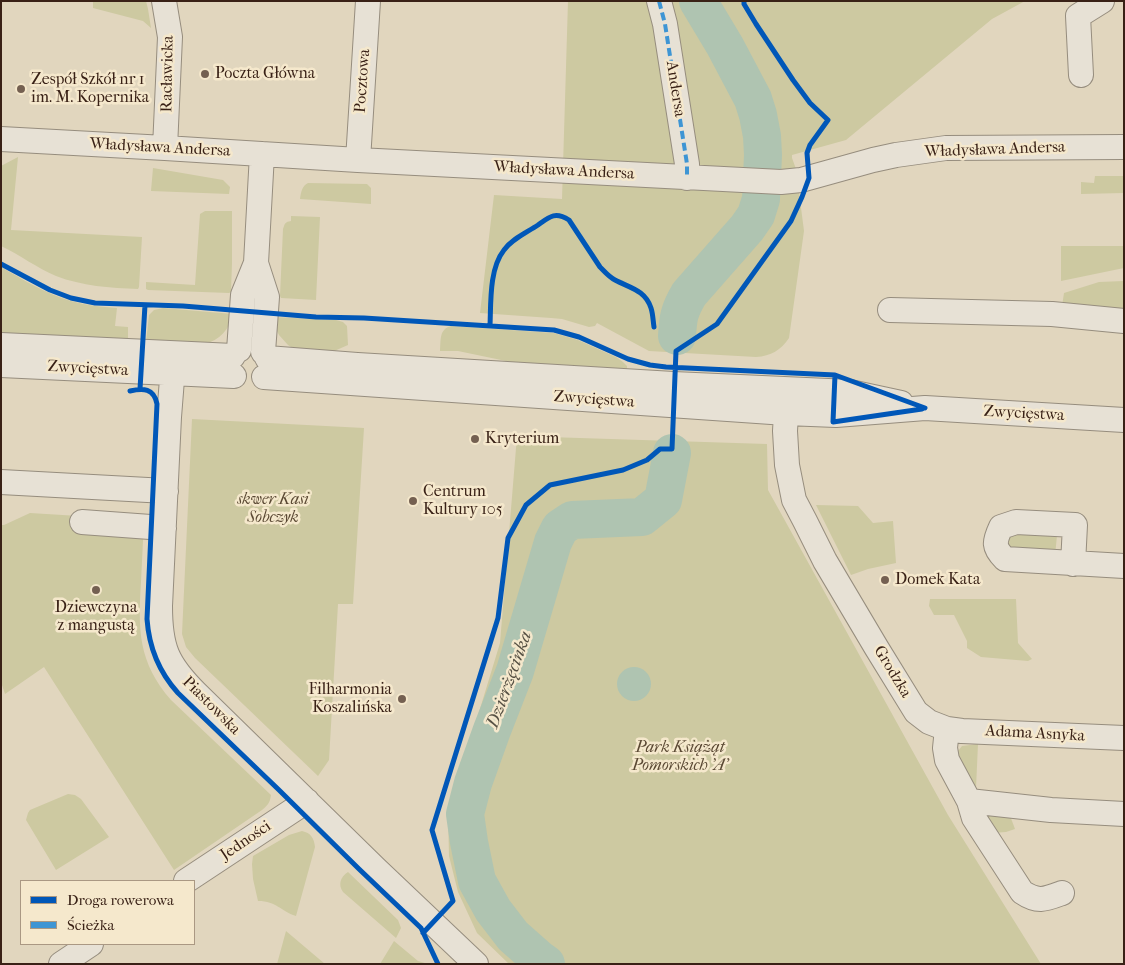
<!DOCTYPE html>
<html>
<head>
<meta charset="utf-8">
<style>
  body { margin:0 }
  #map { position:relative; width:1125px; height:965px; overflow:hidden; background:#e1d6be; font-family:"IM FELL French Canon",serif }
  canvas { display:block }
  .frame { position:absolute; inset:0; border:2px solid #392116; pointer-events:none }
  .legend { position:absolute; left:20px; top:880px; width:175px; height:65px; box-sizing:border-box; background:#f5e8cc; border:1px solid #aa9883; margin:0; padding:6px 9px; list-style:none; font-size:15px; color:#392116 }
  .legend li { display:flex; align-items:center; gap:10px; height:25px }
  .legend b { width:25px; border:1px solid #aa9883 }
</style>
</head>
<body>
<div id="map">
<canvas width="1125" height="965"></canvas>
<div class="frame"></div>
<ul class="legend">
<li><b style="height:6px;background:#0057b8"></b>Droga rowerowa</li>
<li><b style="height:6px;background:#3e95d4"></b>Ścieżka</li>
</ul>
</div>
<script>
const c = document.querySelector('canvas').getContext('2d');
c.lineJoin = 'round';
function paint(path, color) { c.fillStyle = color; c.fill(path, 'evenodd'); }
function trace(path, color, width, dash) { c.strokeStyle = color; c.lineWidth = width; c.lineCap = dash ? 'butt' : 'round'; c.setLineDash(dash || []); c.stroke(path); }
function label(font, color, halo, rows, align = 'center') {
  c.font = font + ' "IM FELL French Canon",serif'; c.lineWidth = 5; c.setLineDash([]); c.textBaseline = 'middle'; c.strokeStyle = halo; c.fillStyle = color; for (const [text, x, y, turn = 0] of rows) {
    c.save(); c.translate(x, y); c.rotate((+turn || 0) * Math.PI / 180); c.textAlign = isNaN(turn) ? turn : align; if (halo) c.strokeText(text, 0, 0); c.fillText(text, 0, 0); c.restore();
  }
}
const green = new Path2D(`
  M 93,1 L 146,1 L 148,9 L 151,28 L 143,21 L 93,8 Z
  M 568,1 L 1025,1 L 992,19 L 846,140 L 792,155 L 792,158 L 796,169 L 804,231 L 789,338 C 781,350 771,356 756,357 L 649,351 L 597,323 L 595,326 L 589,327 L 562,319 L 551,318 L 480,313 L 494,195 L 562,199 Z
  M 18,157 L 11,230 L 142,237 L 139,287 L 138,289 C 110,288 82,286 56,276 C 37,268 20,255 1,246 L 1,166 Z
  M 153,168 L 223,180 L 230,187 L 229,194 L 151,191 Z
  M 1095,176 L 1124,176 L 1124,193 L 1081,194 L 1081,182 L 1094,183 Z
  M 308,183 L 367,184 L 371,188 L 371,204 L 300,199 C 301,192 302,186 308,183 Z
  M 205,211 L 232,211 L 232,263 L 231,292 L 229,293 L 148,290 L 146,289 L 146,282 L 195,285 L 200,214 Z
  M 291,216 L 320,217 L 316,300 L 281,298 L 280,296 L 283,229 C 285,223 285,222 291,221 Z
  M 1061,246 L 1124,246 L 1124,268 L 1061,281 Z
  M 1,267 C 24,280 46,294 71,301 C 86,305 101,307 117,308 L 115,326 L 128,327 L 128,341 L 1,333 Z
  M 1124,281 L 1124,311 L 1062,306 L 1064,293 L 1099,282 Z
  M 163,308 L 233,314 C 229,330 220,340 204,344 L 146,342 L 149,315 L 154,310 Z
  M 273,317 L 336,320 L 343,322 L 347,326 L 348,345 L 332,352 L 294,349 L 288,345 L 279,335 L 276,329 Z
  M 451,326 L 554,333 L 578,340 L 616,357 L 623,362 L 627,366 L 627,372 L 530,366 L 458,351 L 440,351 C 441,340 439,329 451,326 Z
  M 192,419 L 364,428 L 353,604 L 338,604 L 329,760 L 318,776 L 195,658 L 186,647 L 182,634 Z
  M 517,436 L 767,444 L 768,490 L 948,815 L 1041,964 L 509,964 L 477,933 L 458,892 L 449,856 L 448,814 L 500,643 Z
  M 816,505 L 858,506 L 873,523 L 893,521 L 896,563 L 868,569 L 851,575 Z
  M 30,513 L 144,520 C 143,541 142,561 141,582 C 138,630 138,662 171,700 L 271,795 C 270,803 267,806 262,810 L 174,870 L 44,667 L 5,694 L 1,682 L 1,525 L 4,525 Z
  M 1013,531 L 1057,535 L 1055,556 L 1008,548 L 1007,535 Z
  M 930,599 L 1016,599 L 1018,643 L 1032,659 L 1028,661 L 981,657 L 967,648 L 967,641 L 954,615 L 934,615 L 929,606 Z
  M 978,744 L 976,788 L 970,787 L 962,774 L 958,751 L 962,746 Z
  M 68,794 L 75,795 L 81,799 L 109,837 L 56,870 L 26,820 L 28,813 L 30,810 Z
  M 1009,813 L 1015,829 L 1006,832 L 992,833 L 984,816 Z
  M 302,831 C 311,833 314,838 315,847 L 296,916 C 280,911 277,901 258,901 L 253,879 L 252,864 L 253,856 L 289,835 Z
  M 348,872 L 398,920 L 401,928 L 396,938 L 343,892 C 338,885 340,877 348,872 Z
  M 286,931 L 325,964 L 277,964 Z
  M 394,941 L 418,961 L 428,964 L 380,964 Z`);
const water = new Path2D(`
  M617 684a17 17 0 1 1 34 0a17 17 0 1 1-34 0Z`);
const river = new Path2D(`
  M 677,336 C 678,318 679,311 689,294 L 747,228 L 756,215 L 761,199 L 763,155 L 762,136 L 758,115 L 753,99 L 725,46 L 698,1
  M 546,964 L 539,959 L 513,936 L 493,910 L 477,881 L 469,842 L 465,814 L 473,783 L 492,730 L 515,671 L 553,542 L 560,528 L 572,520 L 642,517 L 663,500 L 672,453`);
const minor = new Path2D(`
  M 164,1 L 170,37 L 165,148
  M 659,1 L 665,24 L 687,164 L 687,178
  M 1081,75 L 1078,16 L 1102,1
  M 1,139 L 165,148 L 358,160 L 781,182 L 801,180 L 873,160 L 896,155 L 946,148 L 1124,147
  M 358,160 L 368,1
  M 256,263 L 267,297 L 263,352
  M 890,310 L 1052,314 L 1124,321
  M 1,345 L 233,356
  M 239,350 L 243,295 L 256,263 L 262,154
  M 174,354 L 169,417 L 160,606 C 160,648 167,664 196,693 L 376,869 L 476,964
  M 267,358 L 357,365 L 673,384 L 850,392 L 901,403
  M 1,365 L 234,376
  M 264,377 L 786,413 L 836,415 L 925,408 L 1124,420
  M 787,397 L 785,431 L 787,465 L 794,500 L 805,521 L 825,561 L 876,647 L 916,712 L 929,722 L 947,729 L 962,731 L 1124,738
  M 1,482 L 166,491
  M 82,522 L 164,528
  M 1073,564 L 1075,525 L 1016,522 L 1001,527 C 994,542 993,547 1005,559 L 1124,566
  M 947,729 L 945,748 L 947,760 L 969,801 L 974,818 L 1022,892 C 1038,903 1046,899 1062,893
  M 969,801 L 1051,810 L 1124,814
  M 186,881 L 307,801
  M 61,964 L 91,944`);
const quiet = new Path2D(`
  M 659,1 L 665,24 L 687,164 L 687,178`);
const cycleway = new Path2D(`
  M 1,264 L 50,290 L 71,298 L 95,303 L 183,306 L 316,317 L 364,318 L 554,330 L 579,337 L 628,359 L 650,365 L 666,367 L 835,375 L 925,408
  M 490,326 C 491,303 489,269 504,250 C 512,239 526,233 538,225 C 549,217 555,211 569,220 L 600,267 C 605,272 609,277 615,280 C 630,288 645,290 651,308 C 653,314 653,321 654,327
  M 835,375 L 833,422 L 922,409
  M 140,389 L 145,305
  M 130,391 C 143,388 154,388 157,404 L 147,619 C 149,648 159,672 178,693 L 279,790 L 359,869 L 421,928 L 438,964
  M 423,933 L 453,901 L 442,864 L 432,830 L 498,618 L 508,538 L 526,505 L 550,485 L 623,470 L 647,460 L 660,449 L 672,449 L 676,351 L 717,324 L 791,221 L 802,197 L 809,178 L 807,153 L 810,145 L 828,120 L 810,103 L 793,80 L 756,24 L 744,4 L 744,1`);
const markers = [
  [205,74,5,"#746051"],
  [21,89,5,"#746051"],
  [475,439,5,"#746051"],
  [413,501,5,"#746051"],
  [885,580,5,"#746051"],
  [96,590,5,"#746051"],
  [402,699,5,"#746051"]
];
const streetNames = [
  ["Racławicka",168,74,-89],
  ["Pocztowa",363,81,-86],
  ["Andersa",675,89,81],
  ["Władysława Andersa",160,148,3],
  ["Władysława Andersa",995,150,-2],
  ["Władysława Andersa",564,171,3],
  ["Zwycięstwa",88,369,3],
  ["Zwycięstwa",594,400,4],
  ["Zwycięstwa",1024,414,3],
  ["Grodzka",892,672,59],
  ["Piastowska",211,706,45],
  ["Adama Asnyka",1035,734,3],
  ["Jedności",246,841,-34]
];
const poiNames = [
  ["Poczta Główna",215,74],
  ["Zespół Szkół nr 1",31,80],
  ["im. M. Kopernika",31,98],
  ["Kryterium",485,439],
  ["Centrum",423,492],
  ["Kultury 105",423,510],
  ["Domek Kata",895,580],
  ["Dziewczyna",96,608,"center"],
  ["z mangustą",96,626,"center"],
  ["Filharmonia",392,690,"right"],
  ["Koszalińska",392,708,"right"]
];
const parkNames = [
  ["skwer Kasi",273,500],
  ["Sobczyk",273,518],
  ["Park Książąt",680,748],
  ["Pomorskich 'A'",680,766]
];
const waterNames = [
  ["Dzierżęcinka",510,680,-70]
];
paint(green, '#cdc9a1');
paint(water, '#afc4b1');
trace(river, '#afc4b1', 38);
trace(minor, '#968d7e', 26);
trace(minor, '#e7e1d5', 24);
trace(quiet, '#3e95d4', 4, [8, 4]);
trace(cycleway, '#0057b8', 5);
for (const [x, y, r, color] of markers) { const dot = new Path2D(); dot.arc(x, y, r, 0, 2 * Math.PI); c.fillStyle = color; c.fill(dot); trace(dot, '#f5e8cc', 2); }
label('16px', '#392116', '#f5e8cc', streetNames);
label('16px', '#392116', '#f5e8cc', poiNames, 'left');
label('italic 16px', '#5a4833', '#f5e8cc', parkNames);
label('italic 18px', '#565043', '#f5e8cc', waterNames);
</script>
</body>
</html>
